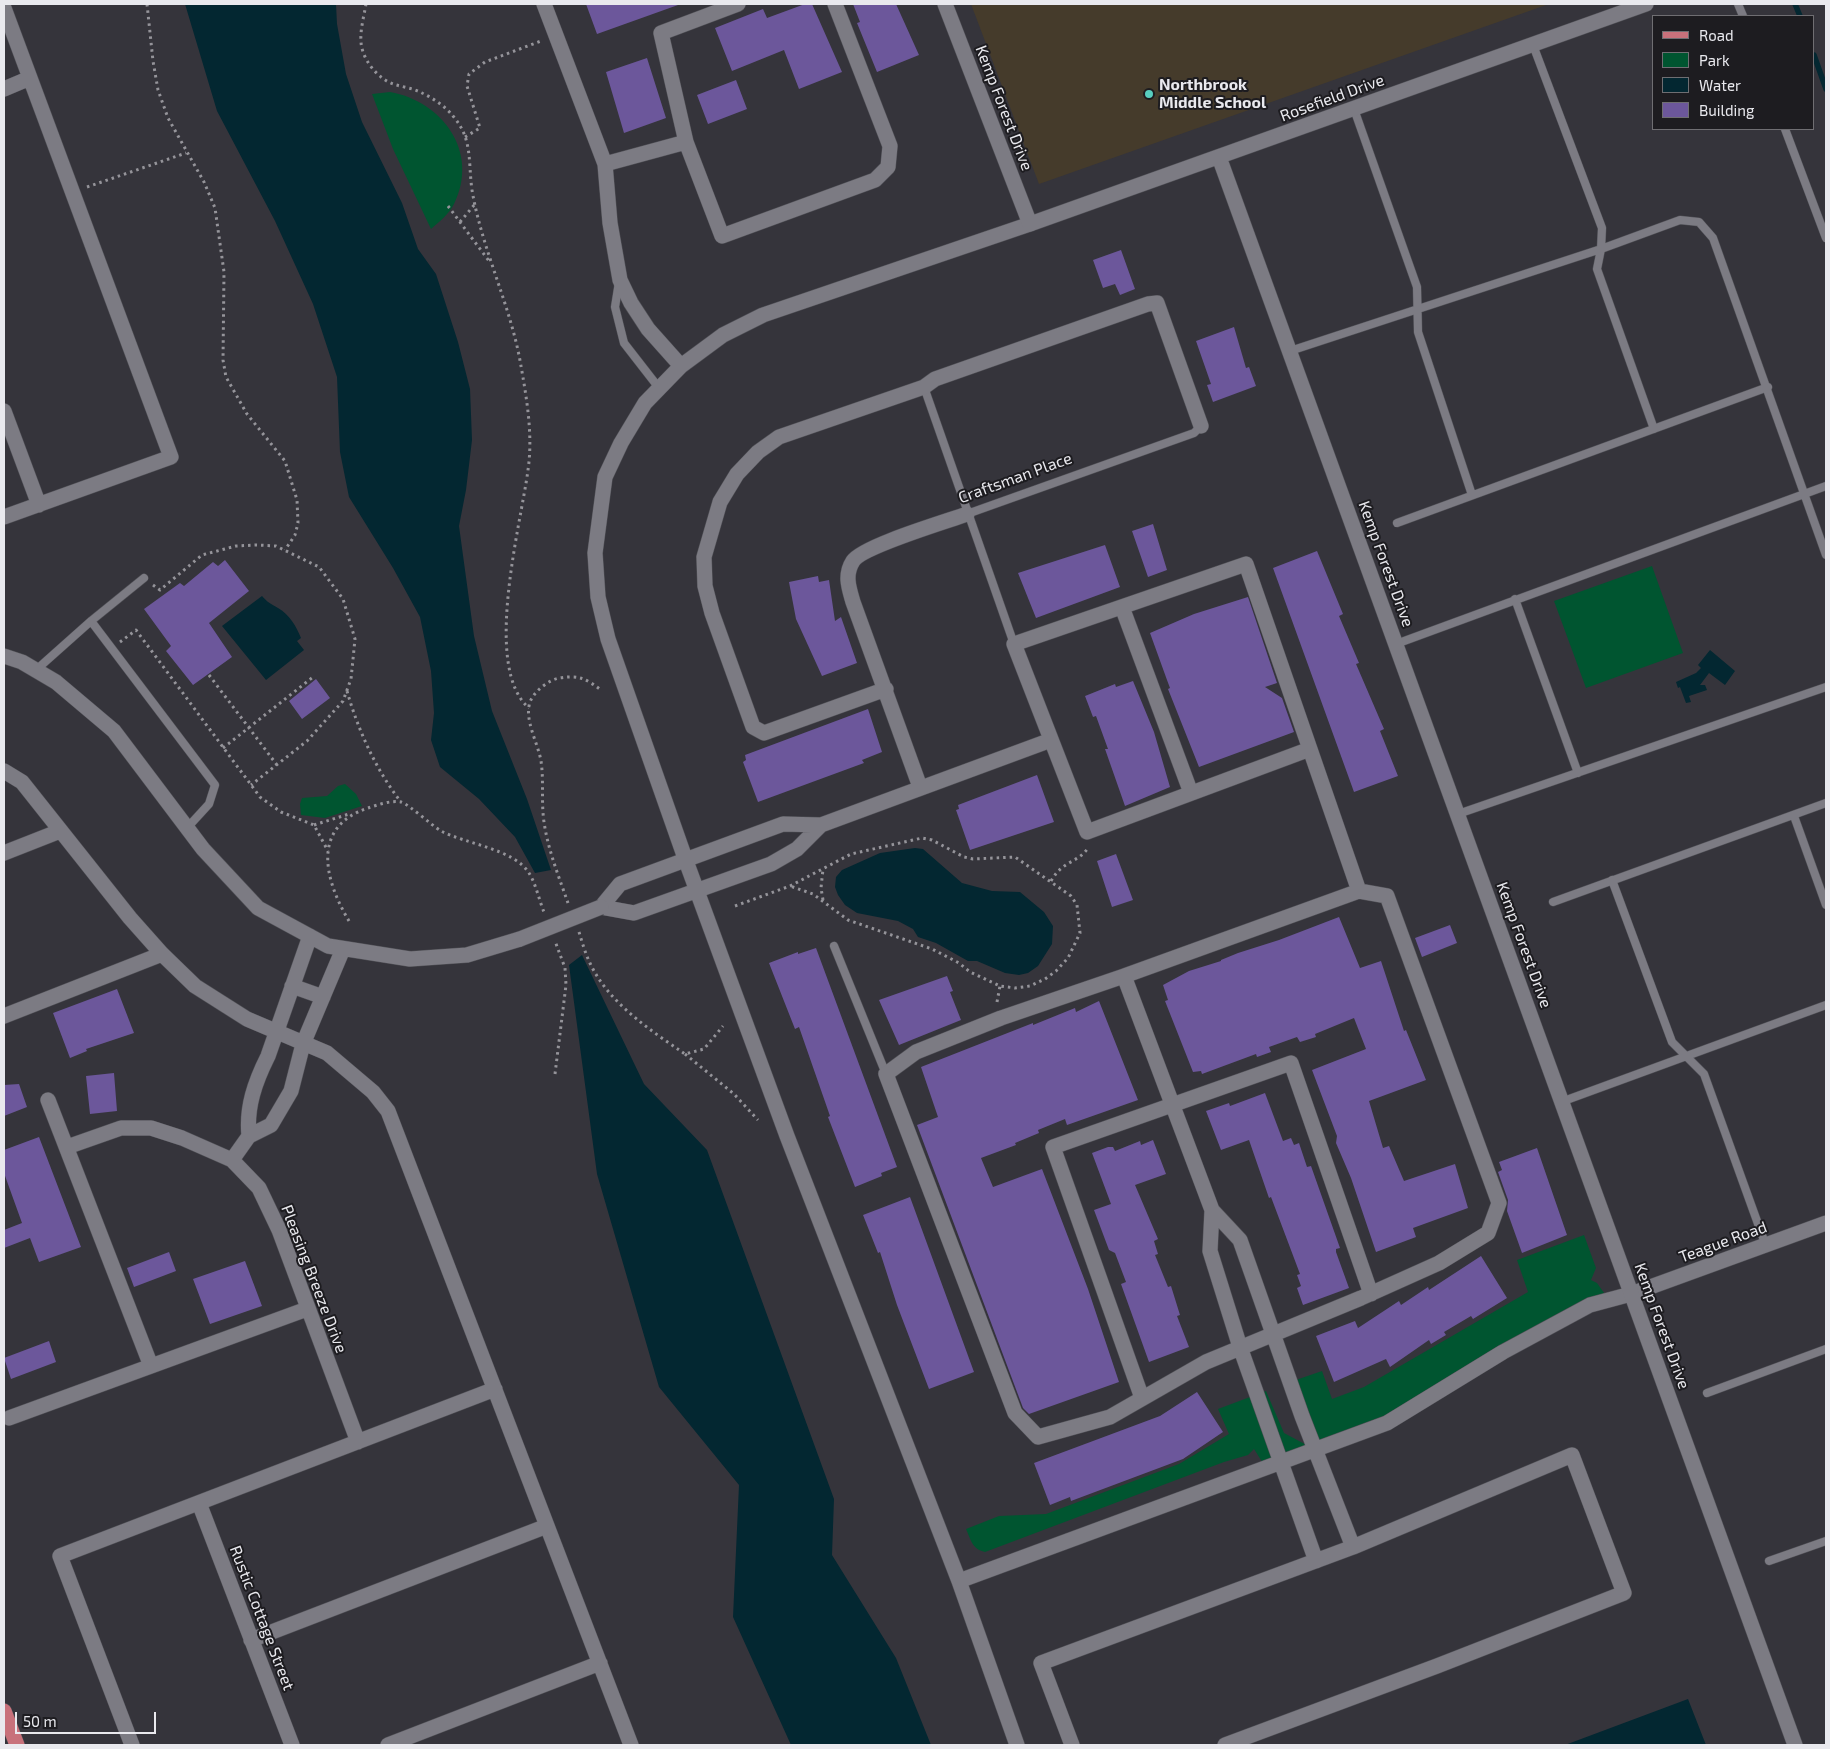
<!DOCTYPE html>
<html>
<head>
<meta charset="utf-8">
<style>
  body { margin:0 }
  #map { position:relative; width:1830px; height:1749px; overflow:hidden; background:#35343b; font-family:"Exo 2",sans-serif }
  canvas { display:block }
  .frame { position:absolute; inset:0; border:5px solid #e9e9ee; pointer-events:none }
  .legend { position:absolute; left:1652px; top:15px; width:162px; height:115px; box-sizing:border-box; background:#1d1c20; border:1px solid #6f6e72; margin:0; padding:6px 9px; list-style:none; font-size:15px; color:#e9e9ee }
  .legend li { display:flex; align-items:center; gap:10px; height:25px }
  .legend b { width:25px; border:1px solid #6f6e72 }
  .scale { position:absolute; left:15px; top:1712px; width:141px; height:22px; box-sizing:border-box; border:2px solid #e9e9ee; border-top:0; padding-left:6px; font-size:15px; line-height:18px; white-space:nowrap; color:#e9e9ee; -webkit-text-stroke:4px #1d1c20; paint-order:stroke }
</style>
</head>
<body>
<div id="map">
<canvas width="1830" height="1749"></canvas>
<div class="frame"></div>
<ul class="legend">
<li><b style="height:6px;background:#c8717b"></b>Road</li>
<li><b style="height:14px;background:#005530"></b>Park</li>
<li><b style="height:14px;background:#032731"></b>Water</li>
<li><b style="height:14px;background:#6c579b"></b>Building</li>
</ul>
<div class="scale">50 m</div>
</div>
<script>
const c = document.querySelector('canvas').getContext('2d');
c.lineJoin = 'round';
function paint(path, color) { c.fillStyle = color; c.fill(path, 'evenodd'); }
function trace(path, color, width, dash) { c.strokeStyle = color; c.lineWidth = width; c.lineCap = dash ? 'butt' : 'round'; c.setLineDash(dash || []); c.stroke(path); }
function label(font, color, halo, rows, align = 'center') {
  c.font = font + ' "Exo 2",sans-serif'; c.lineWidth = 4; c.setLineDash([]); c.textBaseline = 'middle'; c.strokeStyle = halo; c.fillStyle = color; for (const [text, x, y, turn = 0] of rows) {
    c.save(); c.translate(x, y); c.rotate((+turn || 0) * Math.PI / 180); c.textAlign = isNaN(turn) ? turn : align; if (halo) c.strokeText(text, 0, 0); c.fillText(text, 0, 0); c.restore();
  }
}
const education = new Path2D(`
  M 971,4 L 1549,4 L 1039,184 Z`);
const green = new Path2D(`
  M 390,92 C 442,101 480,152 454,204 C 449,214 439,222 431,229 L 393,149 L 372,94 Z
  M 1652,566 L 1683,653 L 1586,688 L 1554,601 Z
  M 345,784 L 356,794 L 362,806 L 325,818 L 301,815 L 300,804 L 302,798 L 327,796 L 338,786 Z
  M 1584,1235 L 1596,1268 L 1591,1280 L 1597,1283 L 1609,1300 L 1387,1423 L 1266,1468 L 1254,1449 L 1248,1455 L 1224,1462 L 985,1552 C 972,1549 971,1540 966,1529 L 999,1516 L 1046,1514 L 1179,1464 L 1229,1434 L 1218,1409 L 1266,1391 L 1284,1433 L 1314,1449 L 1290,1382 L 1322,1371 L 1332,1399 L 1364,1387 L 1528,1292 L 1517,1260 Z`);
const water = new Path2D(`
  M 185,4 L 336,4 L 337,24 L 346,74 L 362,122 L 402,203 L 418,249 L 436,274 L 458,342 L 470,389 L 472,440 L 466,490 L 459,526 L 474,636 L 492,711 L 527,799 L 551,870 L 535,873 L 515,837 L 479,799 L 440,767 L 431,740 L 434,713 L 431,671 L 420,617 L 393,568 L 349,497 L 340,452 L 337,377 L 313,304 L 275,221 L 217,111 Z
  M 262,596 C 267,602 271,604 278,608 C 290,615 296,626 301,638 L 297,641 L 304,650 L 266,680 L 222,626 Z
  M 1710,650 L 1735,671 L 1725,685 L 1709,673 L 1700,685 L 1705,685 L 1707,690 L 1689,696 L 1691,702 L 1686,703 L 1680,687 L 1678,688 L 1676,682 L 1696,673 L 1701,668 L 1698,665 Z
  M 915,848 L 923,849 L 962,883 L 992,891 L 1020,892 L 1044,912 L 1053,926 L 1052,944 L 1038,966 L 1028,973 L 1019,975 L 1005,973 L 977,961 L 968,961 L 936,943 L 918,937 L 913,929 L 898,921 L 857,913 L 845,905 L 838,895 L 835,887 L 836,877 L 842,870 L 880,853 Z
  M 582,955 L 644,1084 L 707,1150 L 834,1499 L 832,1555 L 896,1658 L 931,1745 L 791,1745 L 733,1617 L 739,1485 L 659,1387 L 597,1174 L 569,965 Z
  M 1688,1699 L 1706,1745 L 1565,1745 Z`);
const stream = new Path2D(`
  M 1795,4 L 1800,16
  M 1814,55 L 1826,89`);
const building = new Path2D(`
  M 586,4 L 678,4 L 678,5 L 597,34 Z
  M 805,4 L 812,4 L 842,72 L 799,89 L 784,50 L 732,71 L 715,28 L 763,9 L 767,18 Z
  M 853,4 L 896,4 L 919,55 L 877,72 L 857,23 L 860,22 Z
  M 647,58 L 666,118 L 624,133 L 606,72 Z
  M 736,80 L 747,109 L 708,124 L 697,95 Z
  M 1121,250 L 1135,289 L 1120,295 L 1115,284 L 1103,288 L 1093,260 Z
  M 1234,327 L 1246,368 L 1249,367 L 1256,386 L 1213,402 L 1207,385 L 1211,384 L 1196,341 Z
  M 1153,524 L 1167,570 L 1148,577 L 1132,531 Z
  M 1105,545 L 1120,587 L 1036,618 L 1018,573 Z
  M 1317,551 L 1343,614 L 1339,616 L 1359,663 L 1356,664 L 1384,729 L 1380,731 L 1398,776 L 1354,792 L 1273,568 Z
  M 225,560 L 249,591 L 209,623 L 232,657 L 193,685 L 166,651 L 171,646 L 144,609 L 180,583 L 184,586 L 213,562 L 218,566 Z
  M 818,576 L 819,582 L 829,580 L 835,621 L 841,617 L 857,663 L 822,676 L 796,619 L 789,582 Z
  M 1248,597 L 1277,683 L 1265,687 L 1282,698 L 1294,732 L 1199,767 L 1168,689 L 1170,688 L 1167,680 L 1150,633 L 1194,614 Z
  M 316,679 L 330,698 L 302,719 L 289,701 Z
  M 1133,681 L 1154,732 L 1170,787 L 1125,806 L 1105,749 L 1108,749 L 1096,716 L 1093,717 L 1085,696 L 1115,684 L 1116,687 Z
  M 868,709 L 882,752 L 862,760 L 864,763 L 758,802 L 743,762 L 746,760 L 745,755 Z
  M 1037,775 L 1054,822 L 970,850 L 956,810 L 959,809 L 958,805 Z
  M 1116,854 L 1133,900 L 1112,907 L 1097,861 Z
  M 1339,917 L 1360,968 L 1381,961 L 1404,1031 L 1406,1030 L 1426,1080 L 1369,1101 L 1383,1148 L 1389,1146 L 1404,1181 L 1455,1164 L 1468,1208 L 1413,1228 L 1416,1237 L 1376,1252 L 1351,1178 L 1336,1143 L 1337,1136 L 1312,1070 L 1366,1049 L 1354,1018 L 1315,1034 L 1316,1037 L 1300,1042 L 1297,1037 L 1269,1047 L 1271,1052 L 1257,1057 L 1256,1054 L 1202,1074 L 1201,1071 L 1193,1072 L 1165,1001 L 1168,1000 L 1163,985 L 1189,971 L 1221,961 L 1221,960 L 1238,953 L 1279,940 Z
  M 1450,925 L 1457,943 L 1422,957 L 1415,938 Z
  M 816,948 L 897,1167 L 881,1173 L 882,1176 L 855,1187 L 828,1117 L 830,1116 L 799,1027 L 795,1029 L 769,963 L 798,952 L 798,954 Z
  M 947,976 L 953,991 L 950,992 L 961,1020 L 899,1045 L 879,1000 Z
  M 117,989 L 134,1033 L 86,1049 L 87,1051 L 70,1058 L 53,1013 Z
  M 1099,1001 L 1138,1100 L 1067,1125 L 1065,1119 L 1038,1130 L 1039,1133 L 1015,1143 L 1016,1145 L 981,1158 L 993,1187 L 1042,1169 L 1088,1289 L 1119,1382 L 1029,1414 L 1023,1408 L 917,1125 L 938,1117 L 921,1067 L 1033,1023 L 1033,1025 L 1075,1008 L 1076,1012 Z
  M 114,1073 L 117,1111 L 90,1114 L 86,1076 Z
  M 19,1084 L 27,1107 L 4,1116 L 4,1085 Z
  M 1265,1093 L 1283,1141 L 1291,1138 L 1294,1145 L 1299,1143 L 1307,1167 L 1311,1166 L 1340,1248 L 1336,1249 L 1336,1252 L 1349,1288 L 1303,1305 L 1297,1288 L 1301,1286 L 1297,1275 L 1300,1274 L 1271,1197 L 1269,1198 L 1249,1140 L 1221,1150 L 1206,1111 L 1229,1103 L 1230,1106 Z
  M 39,1137 L 81,1247 L 39,1262 L 30,1238 L 4,1248 L 4,1230 L 22,1223 L 4,1173 L 4,1150 Z
  M 1153,1140 L 1166,1174 L 1135,1185 L 1158,1239 L 1154,1241 L 1158,1254 L 1155,1255 L 1168,1287 L 1171,1286 L 1180,1315 L 1177,1316 L 1189,1347 L 1149,1362 L 1121,1284 L 1126,1282 L 1115,1253 L 1109,1250 L 1094,1210 L 1111,1204 L 1092,1153 L 1108,1147 L 1113,1147 L 1115,1151 L 1140,1141 L 1141,1145 Z
  M 1537,1148 L 1567,1235 L 1522,1253 L 1507,1211 L 1508,1200 L 1498,1172 L 1502,1170 L 1499,1162 Z
  M 910,1197 L 974,1372 L 929,1389 L 897,1305 L 880,1252 L 878,1253 L 863,1215 Z
  M 169,1252 L 176,1271 L 134,1287 L 127,1268 Z
  M 1481,1256 L 1507,1298 L 1473,1319 L 1471,1316 L 1444,1332 L 1446,1335 L 1431,1344 L 1429,1340 L 1390,1367 L 1386,1359 L 1334,1382 L 1316,1336 L 1355,1321 L 1358,1328 L 1399,1301 L 1401,1305 L 1428,1287 L 1429,1290 Z
  M 245,1261 L 262,1306 L 210,1324 L 193,1279 Z
  M 49,1341 L 56,1362 L 11,1379 L 4,1358 Z
  M 1197,1392 L 1223,1432 L 1183,1459 L 1071,1501 L 1070,1497 L 1050,1505 L 1034,1463 L 1160,1416 Z`);
const path = new Path2D(`
  M 147,4 L 153,61 L 158,90 L 168,118 L 204,182 L 215,208 L 224,272 L 223,360 L 226,377 L 247,414 L 285,461 L 297,500 L 298,523 L 295,535 L 285,550
  M 366,4 C 364,16 360,30 361,42 C 362,59 377,78 393,84 C 402,87 413,88 422,93 C 433,98 446,107 453,116 C 473,139 468,162 472,190 C 482,250 511,306 521,366 C 527,400 533,436 528,470 C 521,524 482,668 529,708
  M 465,137 L 480,128 L 467,86 L 469,74 L 485,62 L 541,41
  M 87,187 L 186,153
  M 448,206 L 489,261
  M 460,222 L 475,204
  M 153,585 L 160,590 L 202,555 L 236,546 L 257,545 L 276,546 L 319,567 L 343,599 L 355,639 L 351,679 L 343,701 L 307,741 L 251,785
  M 120,642 L 136,630 L 260,797 L 281,812 L 314,825 L 328,851
  M 209,675 L 277,765
  M 347,691 C 358,730 376,770 401,802
  M 223,748 L 313,677
  M 314,825 L 349,814
  M 1051,881 C 1063,860 1078,863 1088,848
  M 823,900 L 821,888 L 823,869
  M 568,903 C 559,877 548,850 544,822 C 541,802 544,781 541,761 C 538,743 524,720 530,702 C 534,691 549,680 559,678 C 579,675 585,678 601,690
  M 735,906 L 790,886 L 851,854 L 922,838 L 932,840 L 964,857 L 973,859 L 1015,857 L 1071,896 L 1077,905 L 1080,933 L 1068,958 L 1056,971 L 1045,979 L 1030,986 L 1015,988 L 1000,986 L 970,972 L 959,963 L 932,949 L 848,920 L 813,894 L 790,886
  M 349,921 C 325,881 310,827 368,808 C 377,805 391,800 401,802 C 410,805 431,825 441,831 C 466,844 514,849 529,873 C 536,884 539,900 544,912
  M 579,932 C 582,942 585,952 589,961 C 607,1002 650,1030 685,1054 L 704,1049 L 723,1026
  M 997,1002 L 1000,986
  M 685,1054 L 734,1094 L 758,1120
  M 555,1074 L 566,985 L 565,968 L 555,941`);
const service = new Path2D(`
  M 1738,4 L 1743,16
  M 1533,45 L 1602,228 L 1601,249 L 1597,269 L 1654,429
  M 1354,109 L 1417,287 L 1418,332 L 1472,495
  M 1785,129 L 1826,238
  M 619,282 L 615,307 L 624,343 L 659,388
  M 1290,351 L 1601,249 L 1680,220 L 1699,222 L 1713,238 L 1826,555
  M 924,387 L 1014,644
  M 967,514 L 1194,433 L 1201,426
  M 1397,523 L 1768,387
  M 1515,599 L 1578,773
  M 91,621 L 215,785 L 209,804 L 187,828
  M 1396,644 L 1826,486
  M 36,670 L 91,621 L 144,578
  M 1458,814 L 1826,687
  M 1794,816 L 1826,905
  M 1612,880 L 1672,1042 L 1704,1074 L 1766,1246
  M 1553,902 L 1826,803
  M 834,946 L 886,1074
  M 1561,1102 L 1826,1005
  M 1707,1393 L 1826,1349
  M 1769,1561 L 1826,1541`);
const minor = new Path2D(`
  M 544,4 L 605,164 L 610,223 L 620,280 L 631,303 L 648,329 L 681,366
  M 738,4 L 661,33 L 686,142 L 722,236 L 875,180 L 888,167 L 890,146 L 835,4
  M 4,8 L 171,457 L 4,517
  M 4,89 L 30,78
  M 605,164 L 686,142
  M 1030,224 L 763,315 L 723,335 L 681,366 L 645,403 L 621,443 L 605,477 L 595,553 L 598,597 L 608,639 L 686,861 L 787,1136 L 959,1581 L 1387,1423 L 1503,1352 L 1590,1305 L 1631,1294 L 1826,1223
  M 4,411 L 39,505
  M 1122,607 L 1191,793
  M 4,656 L 22,662 L 56,682 L 114,731 L 203,849 L 258,908 L 328,946 L 410,959 L 467,955 L 520,939
  M 886,689 L 764,733 L 753,727 L 712,613 L 705,586 L 704,557 L 720,502 L 737,474 L 758,452 L 779,437 L 924,387 L 935,379 L 1148,304 L 1157,303 L 1201,426
  M 1310,749 L 1087,832 L 1014,644 L 1246,564 L 1359,891
  M 4,771 L 22,782 L 130,918 L 162,954 L 195,986 L 247,1019 L 327,1053 L 373,1092 L 388,1111 L 631,1745
  M 920,787 L 853,602 C 849,588 844,575 853,561 C 863,546 945,522 967,514
  M 821,825 L 797,849 L 771,864 L 634,913 L 601,907 L 620,884 L 783,824 L 821,825 L 1051,740
  M 4,853 L 60,831
  M 1124,976 L 1001,1018 L 916,1052 L 886,1074 L 1015,1413 L 1038,1437 L 1110,1417 L 1206,1362 L 1361,1298 L 1439,1263 L 1488,1233 L 1499,1203 L 1387,896 L 1359,891 L 1124,976 L 1212,1210
  M 292,986 L 323,997
  M 4,1016 L 162,954
  M 48,1100 L 151,1366
  M 249,1136 C 246,1107 255,1082 268,1056 L 310,936
  M 67,1147 L 121,1128 L 151,1128 L 182,1138 L 232,1160 L 259,1188 L 279,1230 L 358,1442
  M 232,1160 L 249,1136 L 271,1125 L 291,1091 L 303,1044 L 343,949
  M 1142,1398 L 1053,1147 L 1291,1063 L 1371,1294
  M 9,1418 L 307,1309
  M 199,1503 L 292,1745
  M 1316,1561 L 1240,1347 L 1210,1251 L 1212,1210 L 1240,1240 L 1302,1416 L 1353,1547
  M 959,1581 L 1017,1745
  M 251,1640 L 547,1526
  M 132,1745 L 60,1556 L 495,1389
  M 388,1745 L 600,1663
  M 1072,1745 L 1041,1663 L 1353,1547 L 1572,1455 L 1624,1593 L 1437,1666 L 1225,1745`);
const tertiary = new Path2D(`
  M 945,4 L 1030,224 L 1646,4
  M 1219,157 L 1795,1745`);
const primary = new Path2D(`
  M 4,1711 L 17,1745`);
const minorBridge = new Path2D(`
  M 520,939 L 601,907`);
const markers = [
  [1149,94,5,"#58cebf"]
];
const poiNames = [
  ["Northbrook",1159,85],
  ["Middle School",1159,103]
];
const streetNames = [
  ["Rosefield Drive",1332,98,-20],
  ["Kemp Forest Drive",1004,108,69],
  ["Craftsman Place",1015,478,-20],
  ["Kemp Forest Drive",1386,564,70],
  ["Kemp Forest Drive",1524,945,70],
  ["Teague Road",1723,1242,-20],
  ["Pleasing Breeze Drive",314,1279,69],
  ["Kemp Forest Drive",1662,1326,70],
  ["Rustic Cottage Street",262,1618,69]
];
paint(education, '#453b2b');
paint(green, '#005530');
paint(water, '#032731');
trace(stream, '#032731', 5.5);
paint(building, '#6c579b');
trace(service, '#515157', 9);
trace(minor, '#515157', 16);
trace(tertiary, '#515157', 16);
trace(primary, '#515157', 16);
trace(path, '#95949a', 3, [2.5, 4]);
trace(service, '#7c7b83', 8);
trace(minor, '#7c7b83', 15);
trace(tertiary, '#7c7b83', 15);
trace(primary, '#c8717b', 15);
trace(minorBridge, '#515157', 16, []);
trace(minorBridge, '#7c7b83', 15);
for (const [x, y, r, color] of markers) { const dot = new Path2D(); dot.arc(x, y, r, 0, 2 * Math.PI); c.fillStyle = color; c.fill(dot); trace(dot, '#1d1c20', 2); }
label('bold 16px', '#e9e9ee', '#1d1c20', poiNames, 'left');
label('16px', '#e9e9ee', '#1d1c20', streetNames);
</script>
</body>
</html>
